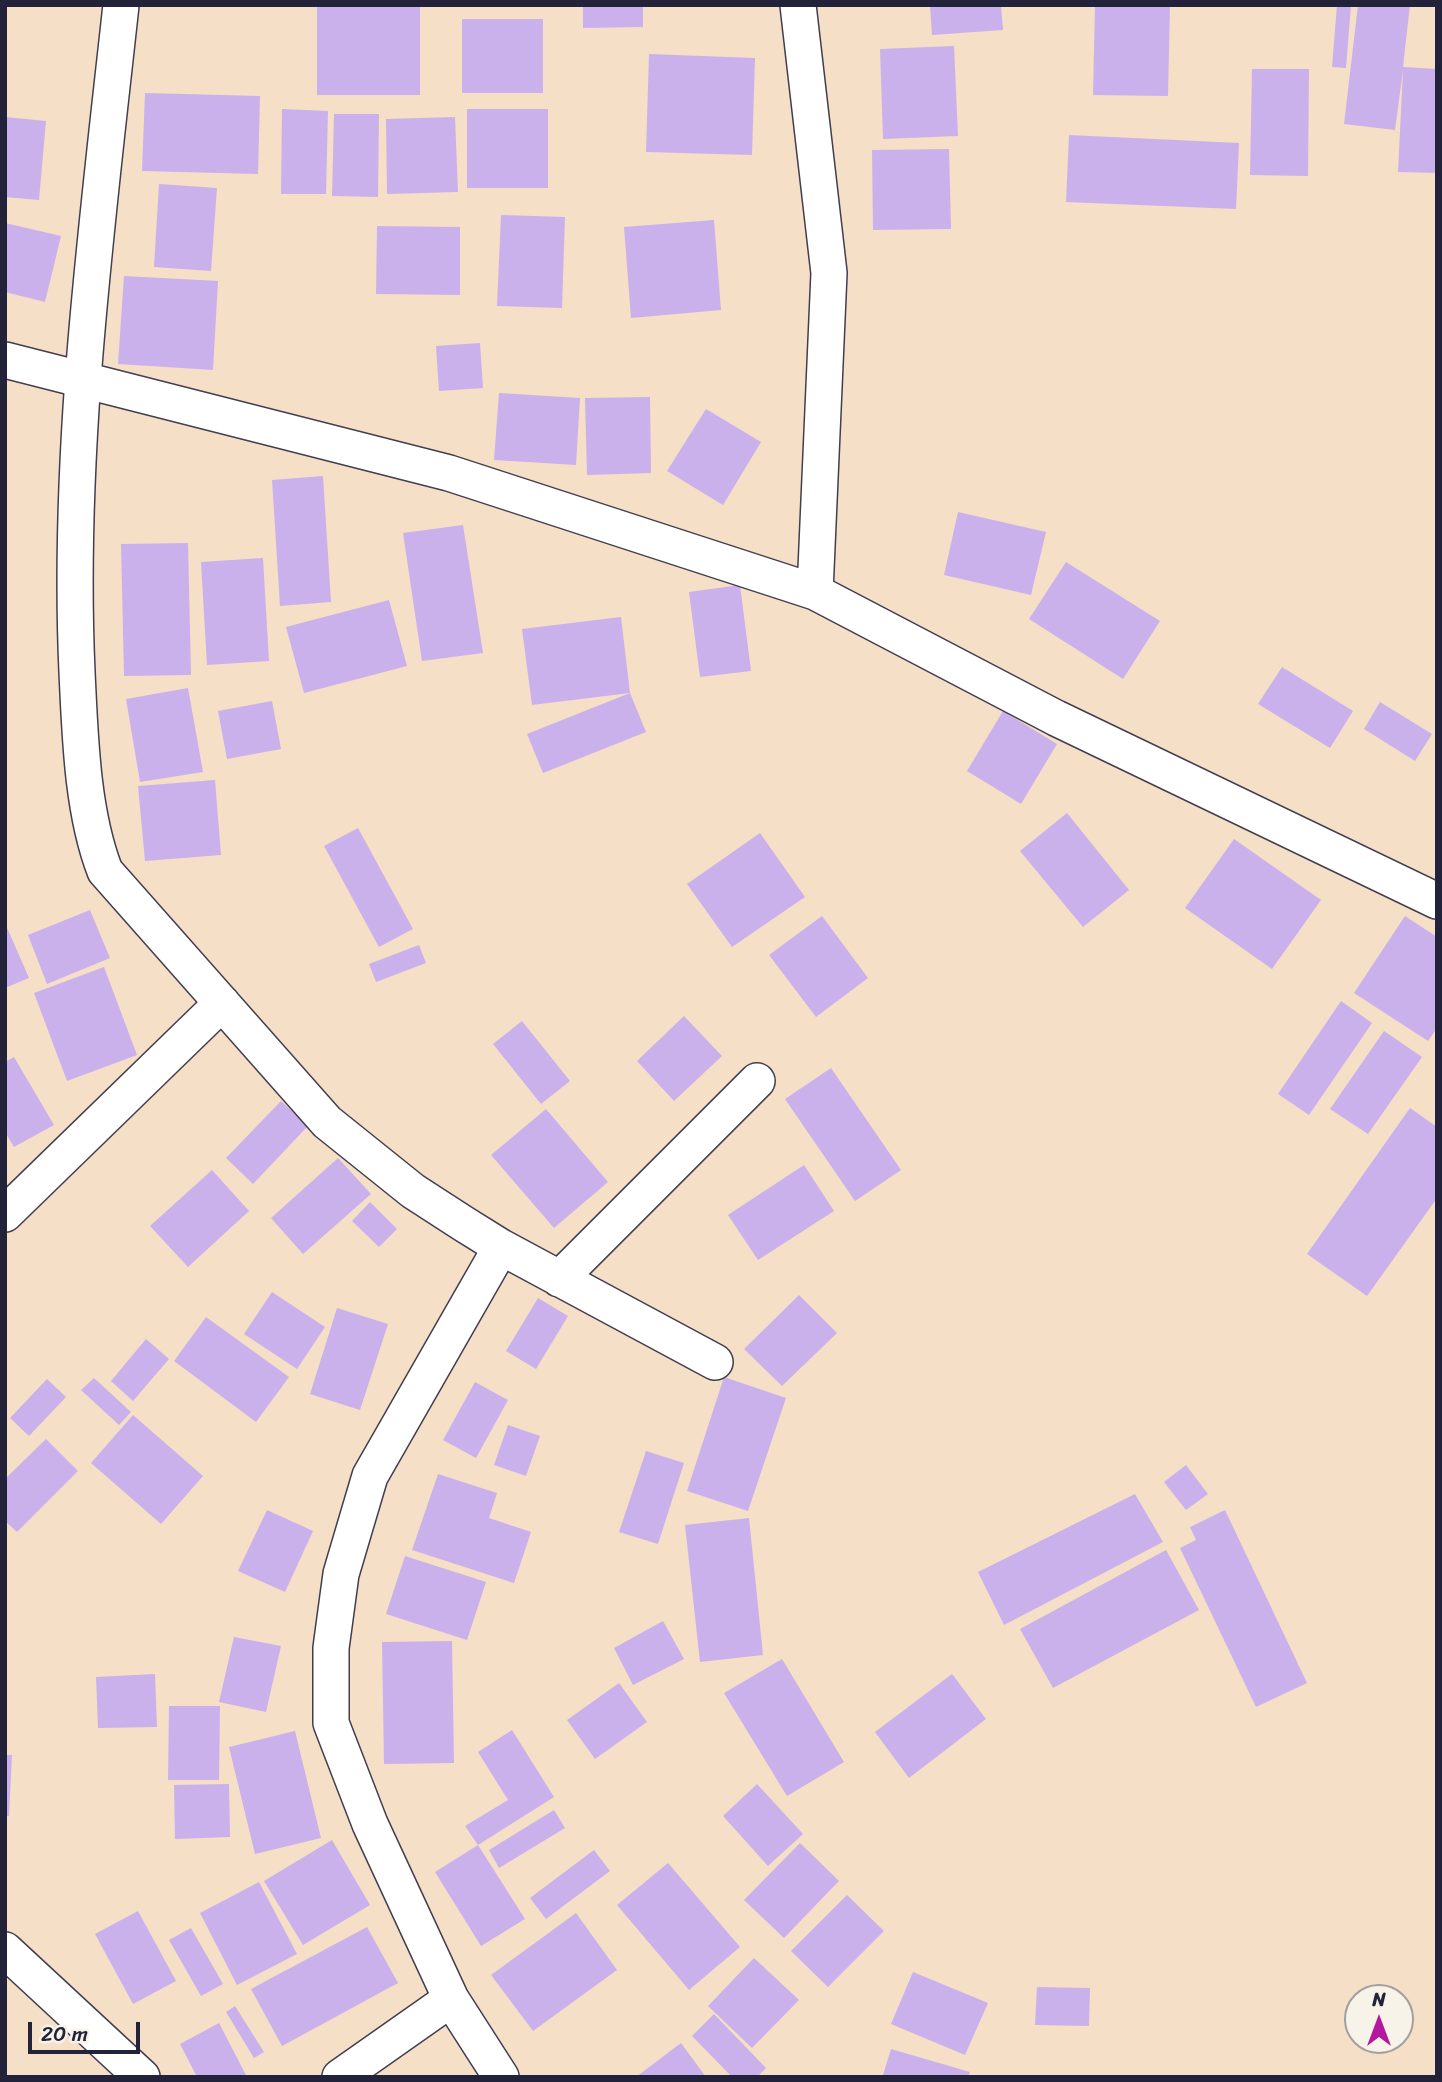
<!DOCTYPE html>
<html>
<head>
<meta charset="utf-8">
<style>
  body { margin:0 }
  #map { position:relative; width:1442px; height:2082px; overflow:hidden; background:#f5dfc6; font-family:Sriracha,sans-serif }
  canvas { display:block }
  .frame { position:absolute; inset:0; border:7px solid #22223b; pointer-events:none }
  .north { position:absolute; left:1344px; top:1984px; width:70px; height:70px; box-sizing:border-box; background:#f7f3e8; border:2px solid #a29fa3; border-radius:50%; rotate:0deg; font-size:19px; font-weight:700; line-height:28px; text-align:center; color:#22223b }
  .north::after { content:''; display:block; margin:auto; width:24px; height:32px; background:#b5179e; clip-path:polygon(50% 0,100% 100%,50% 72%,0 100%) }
  .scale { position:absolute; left:28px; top:2022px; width:112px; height:32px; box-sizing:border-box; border:4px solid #22223b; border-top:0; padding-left:9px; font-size:21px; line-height:24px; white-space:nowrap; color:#22223b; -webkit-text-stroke:5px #f7f3e8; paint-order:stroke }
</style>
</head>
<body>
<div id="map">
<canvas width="1442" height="2082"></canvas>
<div class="frame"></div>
<div class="north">N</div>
<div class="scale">20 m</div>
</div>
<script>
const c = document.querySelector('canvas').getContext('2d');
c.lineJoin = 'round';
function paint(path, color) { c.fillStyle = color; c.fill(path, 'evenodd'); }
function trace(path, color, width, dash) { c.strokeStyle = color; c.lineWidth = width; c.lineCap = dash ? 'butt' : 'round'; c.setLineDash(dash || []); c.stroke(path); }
const building = new Path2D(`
  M 317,5 L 420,5 L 420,95 L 317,95 Z
  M 583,5 L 643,5 L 643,27 L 583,28 Z
  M 930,5 L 1001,5 L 1003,30 L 932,35 Z
  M 1095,5 L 1170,5 L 1168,96 L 1093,95 Z
  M 1337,5 L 1351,5 L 1346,68 L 1332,67 Z
  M 1358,5 L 1410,5 L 1403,67 L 1437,69 L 1437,173 L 1398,172 L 1403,70 L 1395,130 L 1344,124 Z
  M 462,19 L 543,19 L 543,93 L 462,93 Z
  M 954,46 L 958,136 L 883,139 L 880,49 Z
  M 649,54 L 755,58 L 752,155 L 646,152 Z
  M 1252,69 L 1309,69 L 1308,176 L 1250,175 Z
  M 145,93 L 260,96 L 258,174 L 142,171 Z
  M 282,109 L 328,111 L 326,194 L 281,194 Z
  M 467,109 L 548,109 L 548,188 L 467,188 Z
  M 334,114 L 379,114 L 378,197 L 332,196 Z
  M 5,117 L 46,121 L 39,200 L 5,197 Z
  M 455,117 L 458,192 L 387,194 L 386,119 Z
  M 1069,135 L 1239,143 L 1236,209 L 1066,202 Z
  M 949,149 L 951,229 L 873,230 L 872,150 Z
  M 159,184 L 217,188 L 211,271 L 154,267 Z
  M 501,215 L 565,217 L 562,308 L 497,306 Z
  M 714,220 L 721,310 L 631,318 L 624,227 Z
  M 5,223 L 61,236 L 45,302 L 5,292 Z
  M 377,226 L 460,227 L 460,295 L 376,294 Z
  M 124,276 L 218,281 L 213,370 L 118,364 Z
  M 480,343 L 483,388 L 439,391 L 436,346 Z
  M 499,393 L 580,398 L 576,465 L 494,460 Z
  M 650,397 L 651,473 L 587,475 L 585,398 Z
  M 706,409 L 761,442 L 723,505 L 667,471 Z
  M 323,476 L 331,602 L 280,606 L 272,480 Z
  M 958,512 L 1046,532 L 1031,595 L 944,575 Z
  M 463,525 L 483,653 L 422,661 L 403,533 Z
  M 188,543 L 191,675 L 124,676 L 121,544 Z
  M 263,558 L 269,661 L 207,665 L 201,562 Z
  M 1066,562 L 1160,621 L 1123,679 L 1029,619 Z
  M 740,585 L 751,671 L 700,677 L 689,592 Z
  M 389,600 L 407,666 L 304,693 L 286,627 Z
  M 621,617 L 630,693 L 646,732 L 543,773 L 527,734 L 630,693 L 532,705 L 522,629 Z
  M 1282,667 L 1353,711 L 1330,748 L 1258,704 Z
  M 188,688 L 203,772 L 140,782 L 126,699 Z
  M 272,701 L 281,749 L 227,759 L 218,711 Z
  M 1380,702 L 1432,734 L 1415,761 L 1364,729 Z
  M 1003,711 L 1057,744 L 1021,804 L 967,771 Z
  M 215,780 L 221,855 L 145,861 L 138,786 Z
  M 1067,813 L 1129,890 L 1083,927 L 1020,851 Z
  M 358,828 L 413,929 L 379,947 L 324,846 Z
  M 760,833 L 805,897 L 732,947 L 687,884 Z
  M 1234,839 L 1321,900 L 1272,969 L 1185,908 Z
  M 90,910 L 110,958 L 47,984 L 28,935 Z
  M 822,916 L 868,978 L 816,1017 L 769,955 Z
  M 1405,916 L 1437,937 L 1437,1028 L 1428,1041 L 1354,993 Z
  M 5,923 L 29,978 L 5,988 Z
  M 419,945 L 426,963 L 376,982 L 369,964 Z
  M 104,967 L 137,1055 L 67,1081 L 34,993 Z
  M 1341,1001 L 1372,1023 L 1309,1115 L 1278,1094 Z
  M 684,1016 L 722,1056 L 674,1101 L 637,1061 Z
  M 522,1021 L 570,1081 L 541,1104 L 493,1044 Z
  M 1384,1031 L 1422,1057 L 1368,1134 L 1330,1109 Z
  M 14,1057 L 54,1125 L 14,1147 L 5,1132 L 5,1062 Z
  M 831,1068 L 901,1170 L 855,1201 L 785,1099 Z
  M 281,1101 L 308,1126 L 253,1184 L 226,1158 Z
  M 1410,1108 L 1437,1127 L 1437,1198 L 1367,1296 L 1307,1254 Z
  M 546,1109 L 608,1182 L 554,1228 L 491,1155 Z
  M 338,1158 L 371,1194 L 303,1254 L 271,1218 Z
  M 804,1165 L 834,1211 L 758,1260 L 728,1215 Z
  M 212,1170 L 249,1211 L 188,1267 L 150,1226 Z
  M 370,1202 L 397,1229 L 379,1247 L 352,1221 Z
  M 272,1292 L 325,1327 L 297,1369 L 244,1334 Z
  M 799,1295 L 837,1333 L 782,1386 L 744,1349 Z
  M 538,1298 L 568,1316 L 536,1369 L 506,1351 Z
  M 337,1308 L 388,1324 L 360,1410 L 310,1394 Z
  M 206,1317 L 289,1377 L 256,1422 L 174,1361 Z
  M 146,1339 L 169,1359 L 133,1401 L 111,1381 Z
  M 724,1377 L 786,1398 L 748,1511 L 687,1491 Z
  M 94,1378 L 131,1412 L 119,1425 L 81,1390 Z
  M 47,1379 L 66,1397 L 29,1436 L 10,1418 Z
  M 475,1382 L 508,1400 L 476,1458 L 443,1440 Z
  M 133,1415 L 203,1476 L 161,1524 L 91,1463 Z
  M 508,1425 L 540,1436 L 526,1476 L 494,1465 Z
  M 46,1439 L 78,1471 L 17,1532 L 5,1521 L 5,1479 Z
  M 646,1451 L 684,1463 L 658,1544 L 619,1532 Z
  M 1186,1465 L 1208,1494 L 1186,1510 L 1164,1482 Z
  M 438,1474 L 497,1493 L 489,1518 L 531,1532 L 514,1583 L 412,1550 Z
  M 1135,1494 L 1163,1542 L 1004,1625 L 978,1572 Z
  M 267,1510 L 313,1531 L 285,1592 L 238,1571 Z
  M 1225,1510 L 1307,1683 L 1256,1707 L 1180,1548 L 1196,1540 L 1190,1527 Z
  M 749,1518 L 763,1655 L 700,1662 L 685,1525 Z
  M 1166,1550 L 1199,1610 L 1053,1688 L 1020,1629 Z
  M 405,1556 L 486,1582 L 467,1640 L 386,1614 Z
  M 663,1621 L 684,1659 L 633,1685 L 614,1648 Z
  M 234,1637 L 281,1646 L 266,1712 L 219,1702 Z
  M 452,1641 L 454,1763 L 384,1764 L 382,1642 Z
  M 782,1659 L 844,1762 L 787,1796 L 724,1693 Z
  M 155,1674 L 157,1727 L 98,1728 L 96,1677 Z
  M 952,1674 L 986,1719 L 909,1778 L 875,1732 Z
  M 619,1683 L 647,1722 L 595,1759 L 567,1720 Z
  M 169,1706 L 220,1706 L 219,1780 L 168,1780 Z
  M 512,1730 L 554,1797 L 478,1845 L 465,1826 L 508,1800 L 478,1752 Z
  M 295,1731 L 321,1838 L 255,1854 L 229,1747 Z
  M 5,1755 L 12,1755 L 9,1816 L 5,1816 Z
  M 229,1784 L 230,1837 L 175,1839 L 174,1785 Z
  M 757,1784 L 803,1834 L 768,1866 L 723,1816 Z
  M 554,1810 L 565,1828 L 499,1868 L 489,1850 Z
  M 332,1840 L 370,1905 L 303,1945 L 264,1881 Z
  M 800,1843 L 839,1881 L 784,1938 L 744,1900 Z
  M 478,1845 L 525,1919 L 481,1946 L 435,1872 Z
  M 594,1850 L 610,1871 L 546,1919 L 530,1898 Z
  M 668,1863 L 740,1947 L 689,1990 L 617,1905 Z
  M 259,1882 L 297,1954 L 237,1985 L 200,1913 Z
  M 847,1895 L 884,1931 L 828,1987 L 791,1951 Z
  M 138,1911 L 176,1981 L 133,2004 L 95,1934 Z
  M 576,1913 L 617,1970 L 533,2031 L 491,1975 Z
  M 367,1927 L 398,1983 L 282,2046 L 251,1989 Z
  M 191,1928 L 223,1984 L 201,1996 L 169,1940 Z
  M 754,1958 L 799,2000 L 752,2048 L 708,2006 Z
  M 913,1972 L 988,2003 L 965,2055 L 891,2024 Z
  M 1037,1987 L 1090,1988 L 1089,2026 L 1035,2025 Z
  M 235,2006 L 264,2052 L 254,2058 L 226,2012 Z
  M 714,2014 L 766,2068 L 757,2077 L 732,2077 L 692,2036 Z
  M 219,2023 L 247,2077 L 197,2077 L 180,2044 Z
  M 681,2043 L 706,2077 L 636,2077 Z
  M 891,2049 L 970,2072 L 968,2077 L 890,2077 L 883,2075 Z`);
const minor = new Path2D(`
  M 121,5 C 97,226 67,449 77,672 C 80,735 82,812 105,871 L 327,1122 L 413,1191 L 464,1224 L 501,1247 L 715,1362
  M 798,5 L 829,273 L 815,592
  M 5,360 L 449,473 L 815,592 L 1056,718 L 1437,901
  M 5,1214 L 222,1003
  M 501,1247 L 370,1476 L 341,1574 L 331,1648 L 331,1723 L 370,1824 L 451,1999 L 501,2077
  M 559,1279 L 757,1081
  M 5,1950 L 142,2077
  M 340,2077 L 451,1999`);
paint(building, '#cab1ec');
trace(minor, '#423e50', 38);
trace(minor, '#fff', 35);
</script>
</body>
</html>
